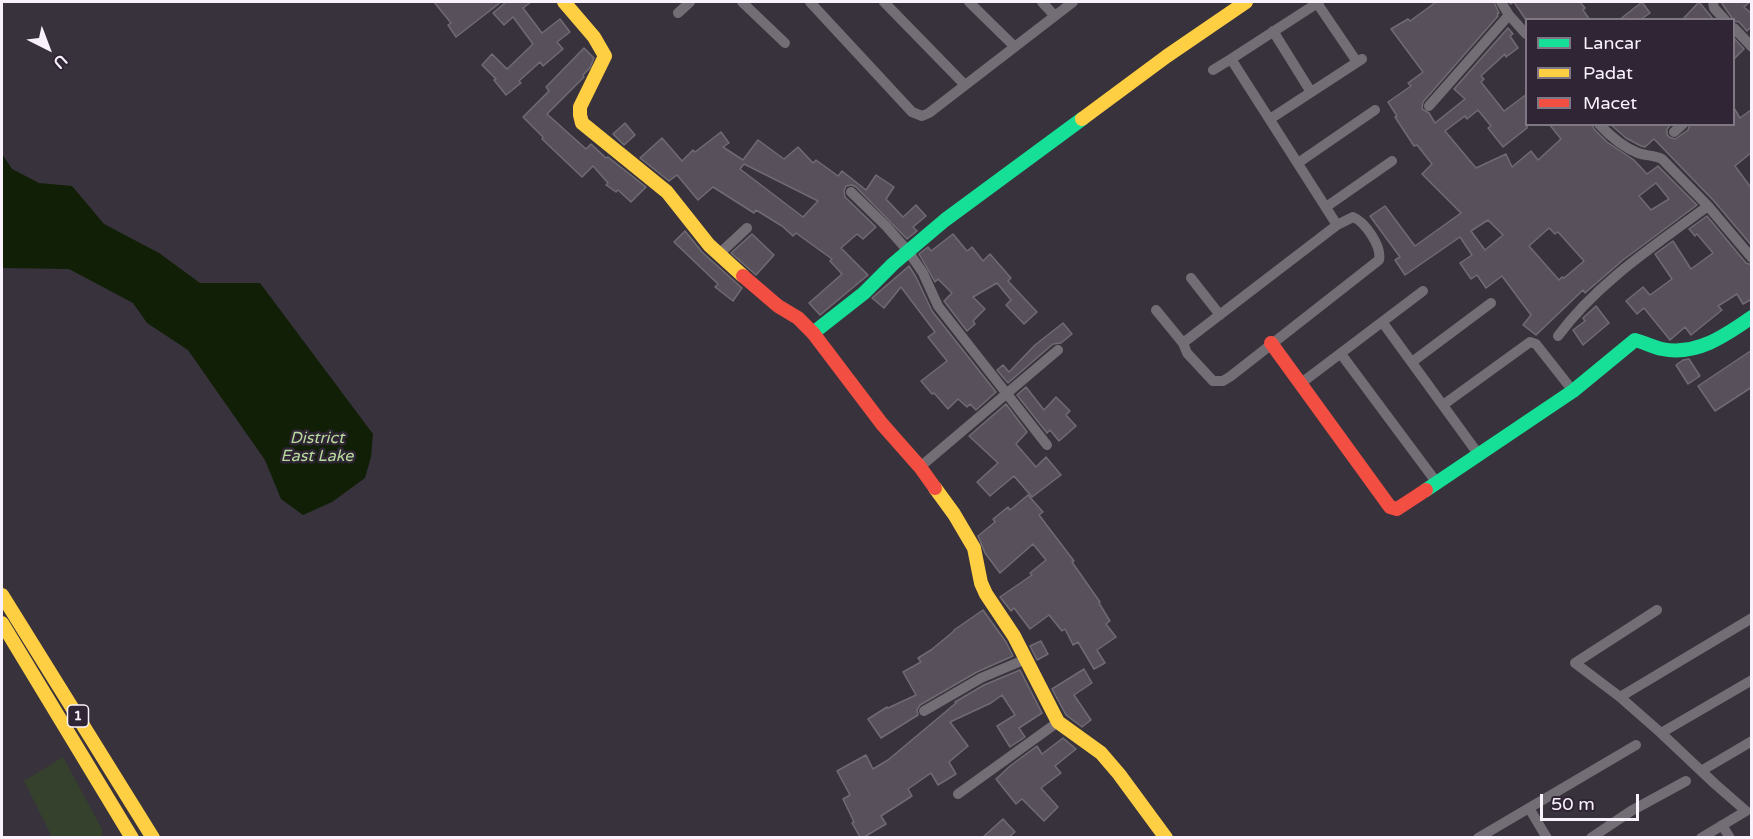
<!DOCTYPE html>
<html>
<head>
<meta charset="utf-8">
<style>
  body { margin:0 }
  #map { position:relative; width:1753px; height:839px; overflow:hidden; background:#38323c; font-family:"Varela Round",sans-serif }
  canvas { display:block }
  .frame { position:absolute; inset:0; border:3px solid #f9f2fd; pointer-events:none }
  .legend { position:absolute; left:1525px; top:18px; width:210px; height:108px; box-sizing:border-box; background:#2f2534; border:2px solid #807784; margin:0; padding:8px 10px; list-style:none; font-size:18px; color:#f9f2fd }
  .legend li { display:flex; align-items:center; gap:12px; height:30px }
  .legend b { width:30px; border:2px solid #807784 }
  .north { position:absolute; left:18px; top:18px; width:60px; height:60px; -webkit-text-stroke:4px #2f2534; paint-order:stroke; rotate:138deg; font-size:16px; font-weight:700; line-height:24px; text-align:center; color:#f9f2fd }
  .north::after { content:''; display:block; margin:auto; width:21px; height:27px; background:#f9f2fd; clip-path:polygon(50% 0,100% 100%,50% 72%,0 100%) }
  .scale { position:absolute; left:1540px; top:794px; width:99px; height:27px; box-sizing:border-box; border:3px solid #f9f2fd; border-top:0; padding-left:8px; font-size:18px; line-height:21px; white-space:nowrap; color:#f9f2fd; -webkit-text-stroke:4px #2f2534; paint-order:stroke }
</style>
</head>
<body>
<div id="map">
<canvas width="1753" height="839"></canvas>
<div class="frame"></div>
<ul class="legend">
<li><b style="height:8px;background:#16e098"></b>Lancar</li>
<li><b style="height:8px;background:#ffcf43"></b>Padat</li>
<li><b style="height:8px;background:#f24e42"></b>Macet</li>
</ul>
<div class="north">U</div>
<div class="scale">50 m</div>
</div>
<script>
const c = document.querySelector('canvas').getContext('2d');
c.lineJoin = 'round';
function paint(path, color) { c.fillStyle = color; c.fill(path, 'evenodd'); }
function trace(path, color, width, dash) { c.strokeStyle = color; c.lineWidth = width; c.lineCap = dash ? 'butt' : 'round'; c.setLineDash(dash || []); c.stroke(path); }
function label(font, color, halo, rows, align = 'center') {
  c.font = font + ' "Varela Round",sans-serif'; c.lineWidth = 5; c.setLineDash([]); c.textBaseline = 'middle'; c.strokeStyle = halo; c.fillStyle = color; for (const [text, x, y, turn = 0] of rows) {
    c.save(); c.translate(x, y); c.rotate((+turn || 0) * Math.PI / 180); c.textAlign = isNaN(turn) ? turn : align; if (halo) c.strokeText(text, 0, 0); c.fillText(text, 0, 0); c.restore();
  }
}
const green = new Path2D(`
  M 63,757 L 102,829 L 102,837 L 52,837 L 24,781 Z`);
const water = new Path2D(`
  M 2,154 L 12,169 L 39,183 L 72,186 L 104,224 L 159,253 L 200,283 L 260,283 L 373,434 L 371,457 L 365,478 L 332,502 L 303,515 L 281,499 L 265,460 L 188,350 L 147,323 L 133,303 L 69,269 L 2,268 Z`);
const building = new Path2D(`
  M 434,2 L 501,2 L 456,37 L 448,25 L 451,23 Z
  M 506,2 L 531,2 L 523,8 L 542,33 L 560,19 L 570,32 L 557,42 L 563,49 L 543,66 L 540,62 L 519,81 L 521,83 L 506,95 L 494,80 L 496,79 L 482,65 L 492,54 L 507,69 L 533,44 L 513,17 L 504,25 L 493,13 Z
  M 1436,2 L 1494,2 L 1499,13 L 1497,14 L 1498,16 L 1423,102 L 1422,109 L 1429,113 L 1435,123 L 1465,99 L 1454,89 L 1508,28 L 1513,34 L 1510,36 L 1518,48 L 1506,57 L 1505,54 L 1481,76 L 1484,79 L 1481,82 L 1504,111 L 1527,94 L 1527,128 L 1503,147 L 1488,128 L 1491,126 L 1478,110 L 1467,119 L 1465,116 L 1445,131 L 1476,168 L 1506,154 L 1512,167 L 1531,151 L 1538,160 L 1561,139 L 1549,124 L 1592,124 L 1594,129 L 1607,142 L 1634,160 L 1647,174 L 1658,166 L 1697,205 L 1623,260 L 1585,293 L 1583,290 L 1536,335 L 1523,325 L 1531,315 L 1502,276 L 1486,288 L 1477,275 L 1471,279 L 1460,263 L 1472,255 L 1460,237 L 1405,275 L 1395,260 L 1400,257 L 1370,216 L 1385,206 L 1415,246 L 1461,213 L 1422,174 L 1432,164 L 1417,145 L 1414,146 L 1395,117 L 1397,116 L 1388,102 L 1411,86 L 1408,83 L 1423,72 L 1391,29 L 1408,19 L 1410,21 ZM 1656,183 L 1669,199 L 1651,210 L 1639,196 ZM 1488,220 L 1503,235 L 1485,250 L 1471,231 ZM 1549,228 L 1555,234 L 1558,232 L 1584,261 L 1564,278 L 1562,277 L 1559,280 L 1529,246 Z
  M 1509,2 L 1580,2 L 1585,8 L 1583,10 L 1590,20 L 1526,20 L 1514,2 L 1511,4 Z
  M 1642,2 L 1650,13 L 1640,20 L 1619,20 Z
  M 1699,2 L 1714,20 L 1682,20 Z
  M 1721,2 L 1750,2 L 1744,7 L 1752,14 L 1752,26 L 1747,31 L 1739,22 L 1734,21 Z
  M 1734,38 L 1744,49 L 1734,59 Z
  M 584,48 L 594,58 L 590,68 L 583,75 L 584,77 L 547,114 L 586,149 L 591,144 L 606,158 L 608,157 L 646,187 L 631,202 L 618,190 L 616,192 L 606,185 L 608,183 L 593,166 L 582,177 L 542,139 L 543,137 L 523,117 L 549,91 L 546,87 Z
  M 1734,108 L 1740,118 L 1752,109 L 1752,152 L 1735,166 L 1752,189 L 1752,246 L 1714,201 L 1654,139 L 1645,147 L 1641,146 L 1626,138 L 1610,124 L 1671,124 L 1667,129 L 1667,134 L 1669,137 L 1675,139 L 1688,130 L 1690,124 L 1734,124 Z
  M 625,123 L 635,135 L 624,145 L 613,134 Z
  M 721,132 L 729,143 L 723,147 L 743,160 L 758,140 L 784,159 L 798,147 L 813,163 L 816,160 L 838,176 L 842,171 L 866,190 L 876,175 L 894,187 L 886,199 L 903,217 L 916,205 L 926,216 L 913,227 L 917,231 L 907,239 L 856,187 L 852,185 L 846,186 L 844,191 L 845,197 L 876,227 L 863,239 L 857,234 L 841,248 L 868,275 L 820,315 L 809,303 L 842,274 L 830,261 L 832,259 L 796,233 L 793,236 L 782,226 L 756,210 L 754,213 L 713,187 L 698,200 L 677,175 L 669,181 L 640,158 L 662,138 L 682,161 L 693,150 L 695,152 ZM 744,164 L 818,201 L 803,217 L 740,169 Z
  M 1707,216 L 1746,263 L 1752,265 L 1752,299 L 1743,304 L 1737,294 L 1718,306 L 1722,310 L 1691,335 L 1685,327 L 1670,340 L 1644,308 L 1637,314 L 1626,301 L 1643,287 L 1650,295 L 1672,279 L 1655,254 L 1673,241 L 1691,269 L 1713,253 L 1697,234 L 1695,236 L 1689,229 Z
  M 685,231 L 702,252 L 742,288 L 733,301 L 715,287 L 718,284 L 674,242 Z
  M 752,234 L 774,255 L 756,275 L 731,253 Z
  M 953,234 L 967,251 L 972,247 L 983,261 L 990,254 L 1011,278 L 1008,281 L 1037,312 L 1024,324 L 1006,305 L 1011,300 L 997,283 L 973,297 L 985,309 L 973,321 L 975,324 L 967,331 L 944,301 L 952,293 L 938,279 L 935,282 L 919,254 L 928,247 L 931,251 Z
  M 909,266 L 916,277 L 932,311 L 996,392 L 976,410 L 970,404 L 967,407 L 958,399 L 948,409 L 934,393 L 932,394 L 921,381 L 947,361 L 928,337 L 935,332 L 901,287 L 884,308 L 872,298 Z
  M 1596,306 L 1609,323 L 1583,345 L 1573,330 L 1585,321 L 1583,318 Z
  M 1063,323 L 1072,334 L 1061,343 L 1053,344 L 1008,383 L 997,370 L 1003,365 L 1009,372 L 1035,345 Z
  M 1752,350 L 1752,387 L 1715,411 L 1698,386 Z
  M 1689,359 L 1700,376 L 1688,384 L 1676,365 L 1683,360 Z
  M 1026,387 L 1044,410 L 1056,397 L 1070,411 L 1066,415 L 1076,426 L 1059,441 L 1050,430 L 1047,433 L 1017,395 Z
  M 1006,404 L 1027,432 L 1016,444 L 1036,467 L 1046,457 L 1061,475 L 1032,497 L 1014,476 L 990,496 L 977,482 L 998,463 L 969,436 Z
  M 1028,495 L 1043,512 L 1039,515 L 1074,561 L 1072,562 L 1100,602 L 1099,603 L 1110,621 L 1106,624 L 1116,637 L 1097,650 L 1105,663 L 1094,669 L 1078,642 L 1073,645 L 1065,629 L 1062,631 L 1049,615 L 1030,629 L 1014,608 L 1011,611 L 1000,597 L 1032,575 L 1030,573 L 1046,560 L 1033,544 L 1000,573 L 985,553 L 978,536 L 995,522 L 993,519 L 1008,507 L 1010,510 Z
  M 983,610 L 1006,642 L 1013,656 L 977,672 L 920,705 L 917,710 L 918,715 L 881,738 L 868,719 L 887,707 L 888,708 L 916,695 L 903,672 L 921,662 L 918,658 L 931,650 L 954,631 L 954,630 Z
  M 1041,641 L 1048,654 L 1037,660 L 1030,646 Z
  M 1084,669 L 1092,683 L 1074,695 L 1091,720 L 1082,727 L 1066,715 L 1052,689 Z
  M 1020,670 L 1042,713 L 1019,728 L 1025,737 L 1010,747 L 997,726 L 1015,715 L 1002,695 L 991,703 L 950,722 L 968,746 L 949,762 L 956,774 L 938,785 L 931,773 L 908,789 L 912,796 L 881,816 L 886,824 L 864,837 L 860,837 L 852,823 L 854,822 L 843,799 L 850,795 L 837,771 L 866,755 L 873,769 L 888,760 L 956,703 L 955,702 L 984,685 Z
  M 1063,738 L 1076,749 L 1055,766 L 1061,773 L 1041,788 L 1058,807 L 1044,821 L 1022,799 L 1016,804 L 996,779 L 1010,766 L 1037,746 L 1042,754 Z
  M 1003,819 L 1015,832 L 1009,837 L 983,837 Z`);
const street = new Path2D(`
  M 742,2 L 785,43
  M 810,2 L 912,112 L 922,116 L 929,113 L 1073,2
  M 884,2 L 964,84
  M 969,2 L 1015,47
  M 1042,2 L 1054,15
  M 1319,2 L 1231,59 L 1337,225
  M 1501,2 L 1509,15 L 1526,34
  M 1713,2 L 1714,8 L 1725,20
  M 1317,3 L 1357,62
  M 678,13 L 690,2
  M 1734,28 L 1752,47
  M 1273,31 L 1311,92
  M 1213,70 L 1231,59
  M 1429,106 L 1509,15
  M 1270,119 L 1362,59
  M 1599,124 C 1610,136 1623,147 1638,153 C 1646,156 1654,155 1662,159 L 1708,206 L 1752,258
  M 1674,132 L 1683,124
  M 1298,163 L 1375,110
  M 851,192 L 886,226 L 908,251 L 923,273 L 938,306 L 1047,445
  M 1326,207 L 1392,161
  M 1353,217 C 1365,222 1382,246 1379,260 L 1231,376 L 1223,381 L 1213,381 L 1187,353 L 1183,343 L 1337,225 Z
  M 718,255 L 747,228
  M 1191,278 L 1220,315
  M 1156,310 L 1183,343
  M 1383,323 L 1479,455
  M 1558,336 C 1597,283 1655,245 1708,206
  M 1341,354 L 1437,483
  M 1412,362 L 1491,303
  M 1300,384 L 1423,291
  M 1443,405 L 1530,342 L 1536,344 L 1573,391
  M 920,467 L 1058,350
  M 1657,610 L 1575,663 L 1620,697 L 1661,733
  M 1620,697 L 1752,618
  M 924,711 L 981,678 L 1026,659
  M 1701,771 L 1752,741
  M 958,794 L 1058,722
  M 1529,808 L 1547,838
  M 1722,825 L 1730,838
  M 1478,838 L 1636,745
  M 1591,838 L 1631,811 L 1686,781
  M 1701,838 L 1746,811 L 1715,784 L 1661,733 L 1752,680`);
const fast = new Path2D(`
  M 813,333 L 864,293 L 893,264 L 945,220 L 1082,119
  M 1426,490 L 1573,391 L 1635,340 C 1644,342 1652,347 1662,349 C 1696,356 1725,336 1752,317`);
const slow = new Path2D(`
  M 564,2 L 594,37 L 605,56 L 580,107 L 580,115 L 582,123 L 667,192 L 709,245 L 743,276
  M 1082,119 L 1167,56 L 1246,2
  M 935,488 L 954,514 L 974,548 L 981,583 L 986,594 L 1014,636 L 1058,722 L 1101,753 L 1119,774 L 1166,838
  M 2,595 L 153,838
  M 2,623 L 132,838`);
const jam = new Path2D(`
  M 743,276 L 778,306 L 798,318 L 813,333 L 882,424 L 920,467 L 935,488
  M 1271,343 L 1390,507 L 1397,509 L 1426,490`);
const shields = [
  [78,716,21]
];
const shieldNames = [
  ["1",78,716]
];
const waterNames = [
  ["District",317,439],
  ["East Lake",317,457]
];
paint(green, '#35412c');
paint(water, '#101f05');
paint(building, '#58515c');
trace(building, '#706b73', 1.5);
trace(street, '#736e75', 10);
trace(fast, '#16e098', 14);
trace(slow, '#ffcf43', 14);
trace(jam, '#f24e42', 14);
for (const [x, y, w] of shields) { const box = new Path2D(); box.roundRect(x - w / 2, y - 11, w, 22, 4.5); c.fillStyle = '#2f2534'; c.fill(box); trace(box, '#f9f2fd', 1.5); }
label('bold 14px', '#f9f2fd', null, shieldNames);
label('italic 16px', '#b7db9c', '#2f2534', waterNames);
</script>
</body>
</html>
